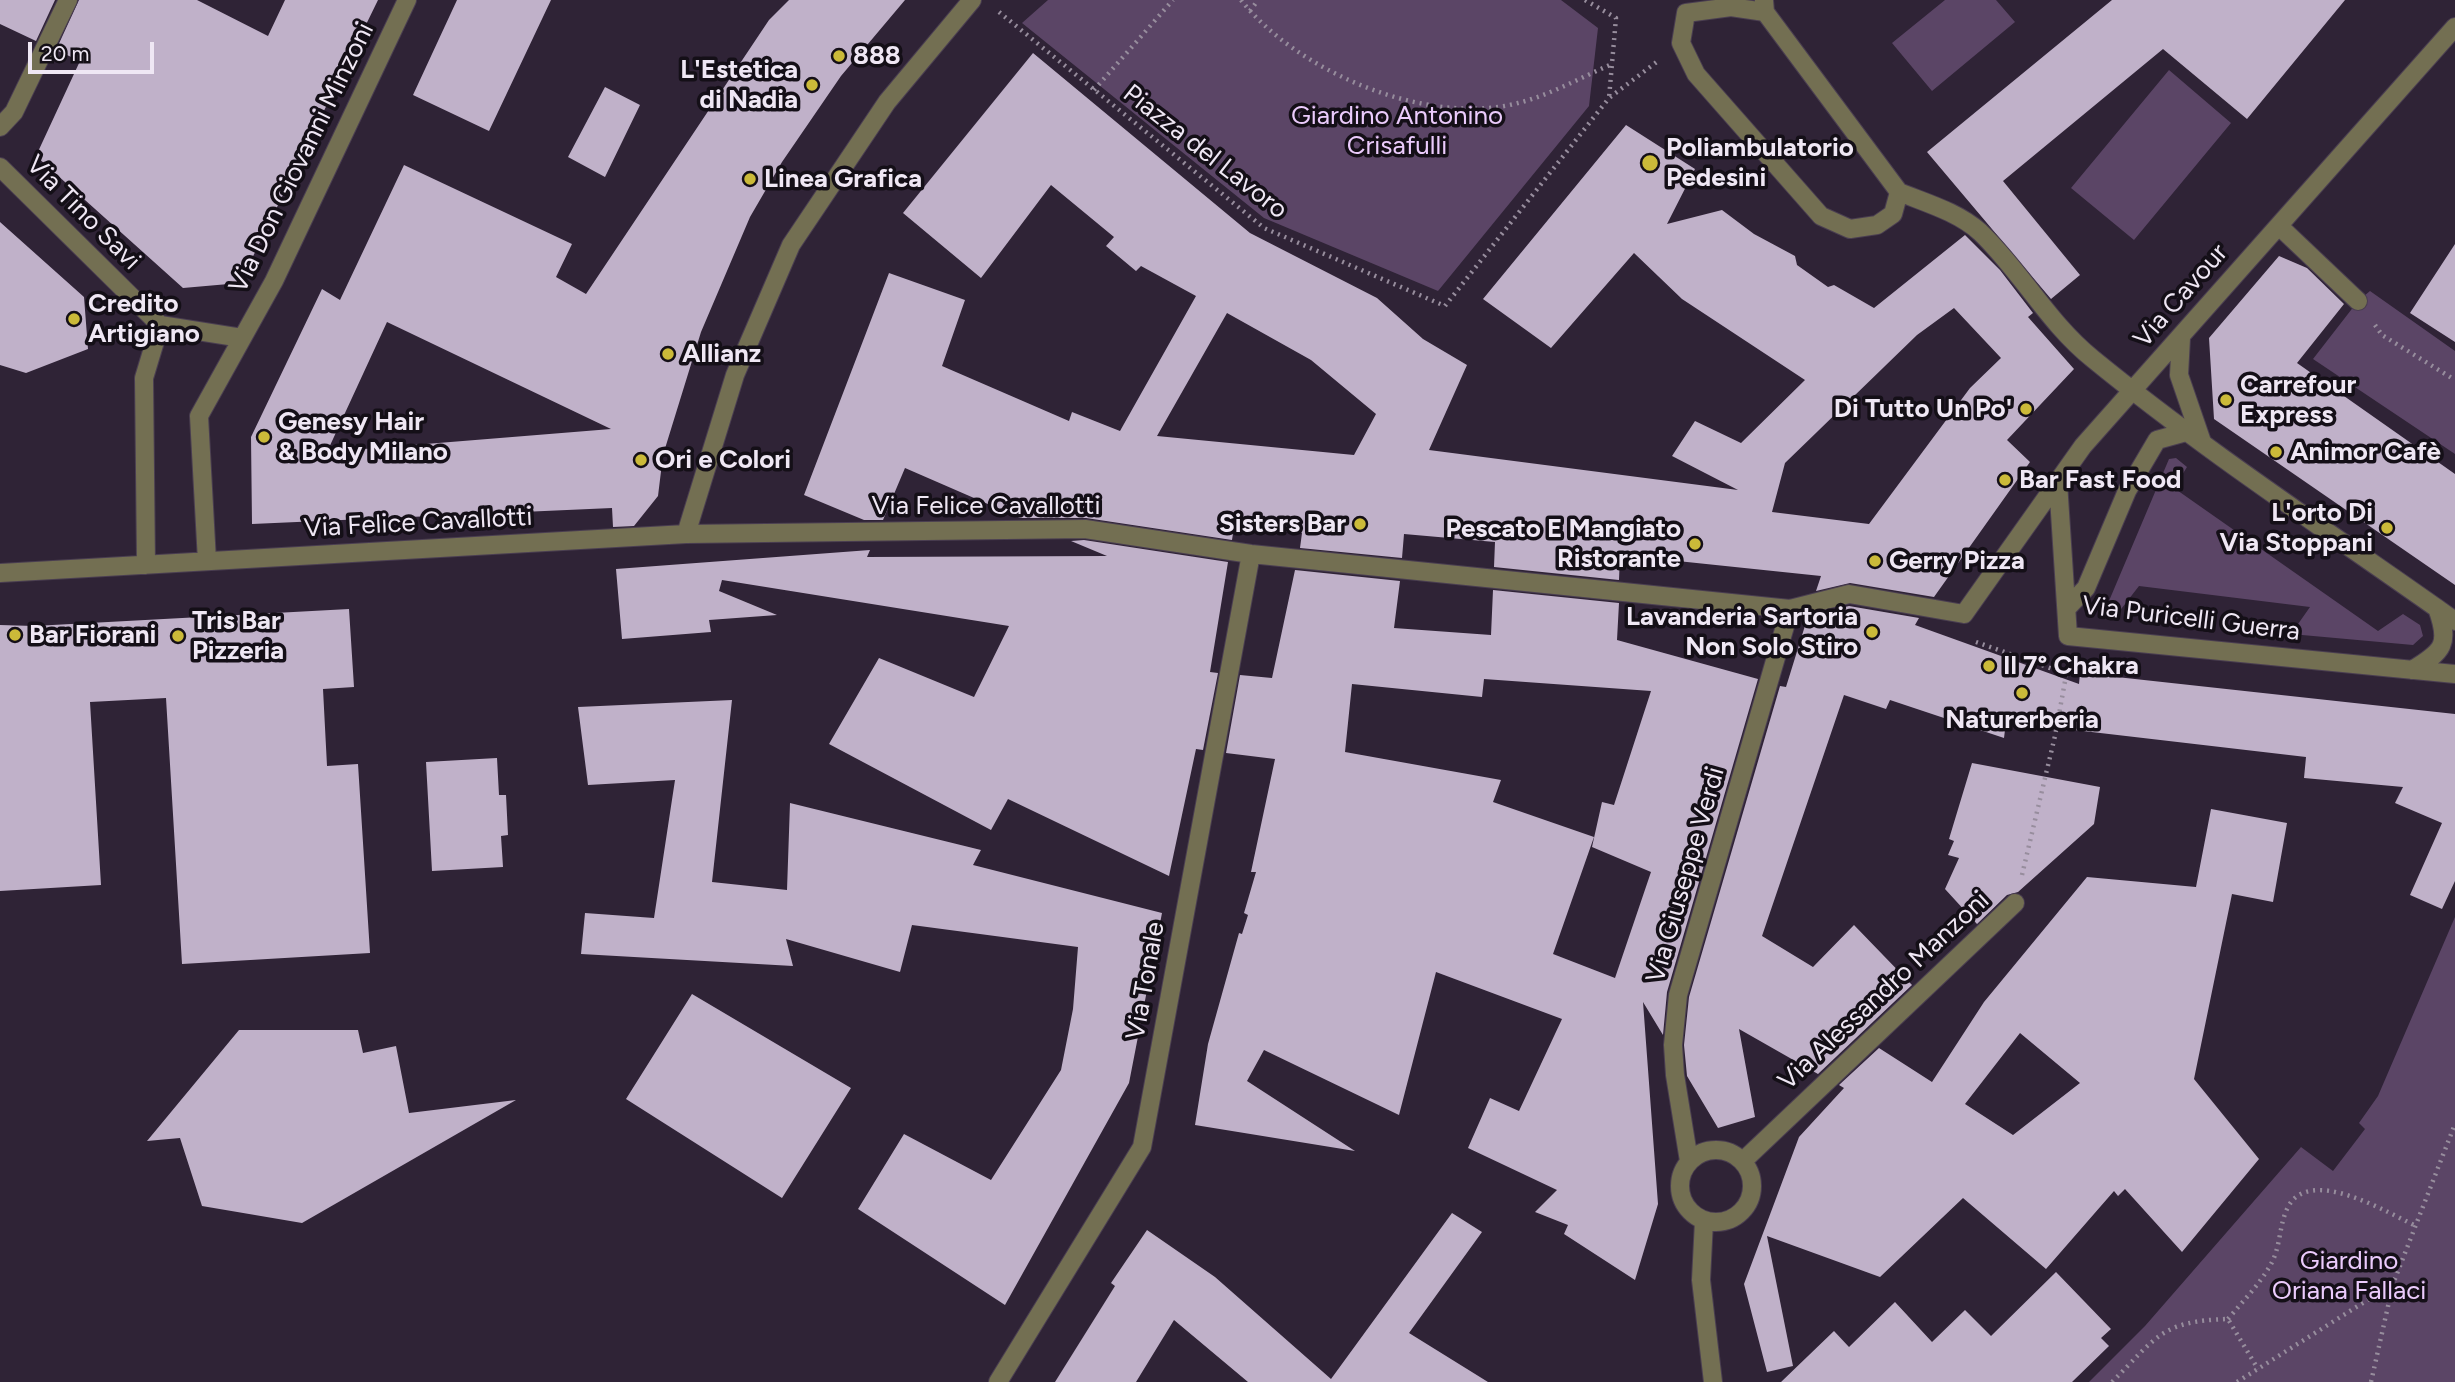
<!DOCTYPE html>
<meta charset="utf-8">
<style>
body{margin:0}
#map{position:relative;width:2455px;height:1382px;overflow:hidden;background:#2f2336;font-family:Figtree,sans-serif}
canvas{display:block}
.scale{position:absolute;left:28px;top:42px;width:126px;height:32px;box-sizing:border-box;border:4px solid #efe7f4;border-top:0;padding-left:9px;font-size:21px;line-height:24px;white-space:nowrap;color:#efe7f4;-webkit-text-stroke:5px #140f17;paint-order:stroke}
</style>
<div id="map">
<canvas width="2455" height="1382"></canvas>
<div class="scale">20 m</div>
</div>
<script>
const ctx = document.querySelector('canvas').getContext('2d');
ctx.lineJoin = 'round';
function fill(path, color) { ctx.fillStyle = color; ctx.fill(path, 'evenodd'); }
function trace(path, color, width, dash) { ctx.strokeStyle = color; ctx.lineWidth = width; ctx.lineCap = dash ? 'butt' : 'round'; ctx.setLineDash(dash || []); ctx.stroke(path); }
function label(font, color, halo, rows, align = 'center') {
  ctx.font = font + ' Figtree,sans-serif'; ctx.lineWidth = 7; ctx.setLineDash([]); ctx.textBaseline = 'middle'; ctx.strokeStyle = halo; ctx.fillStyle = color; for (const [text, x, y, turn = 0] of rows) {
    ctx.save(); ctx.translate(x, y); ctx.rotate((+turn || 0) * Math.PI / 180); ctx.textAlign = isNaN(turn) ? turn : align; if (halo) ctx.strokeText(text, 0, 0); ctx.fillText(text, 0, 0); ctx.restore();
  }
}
fill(new Path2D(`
 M 1048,0 L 1561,0 L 1598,28 L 1589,106 L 1438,291 L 1264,218 L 1022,23 Z
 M 1945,0 L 1996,0 L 2015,22 L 1932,91 L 1892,43 Z
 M 2169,70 L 2231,123 L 2134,240 L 2071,188 Z
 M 2370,291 L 2455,351 L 2455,454 L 2313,359 L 2358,301 Z
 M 2176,458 L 2187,467 L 2174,488 L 2378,631 L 2403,614 L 2420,625 L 2423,636 L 2413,645 L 2291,634 L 2310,607 L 2139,586 L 2118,613 L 2106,608 L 2169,459 Z
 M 2455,917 L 2455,1382 L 2089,1382 L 2145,1326 L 2301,1147 L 2333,1171 L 2365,1129 L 2359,1123 L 2378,1096 Z`), '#5b4566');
fill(new Path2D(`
 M 0,0 L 55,0 L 36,41 L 0,24 Z
 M 79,0 L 197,0 L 268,36 L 285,0 L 378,0 L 240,283 L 183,288 L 36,156 L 80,61 L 56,50 Z
 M 457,0 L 551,0 L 489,131 L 413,95 Z
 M 789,0 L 905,0 L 841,76 L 782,162 L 750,217 L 701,332 L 663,455 L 658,496 L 634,526 L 613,527 L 612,508 L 252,524 L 251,437 L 322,289 L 340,300 L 404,165 L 572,244 L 556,277 L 586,294 L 769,20 ZM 387,322 L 611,429 L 327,452 Z
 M 2112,0 L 2345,0 L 2247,119 L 2163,49 L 2003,181 L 2080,275 L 2051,299 L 1927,152 Z
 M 1033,53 L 1250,233 L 1377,298 L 1423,339 L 1467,365 L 1429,450 L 1738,490 L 1672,456 L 1695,421 L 1741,443 L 1805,380 L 1682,299 L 1634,253 L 1551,348 L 1483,299 L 1626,125 L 1695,169 L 1667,224 L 1722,210 L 1754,234 L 1795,256 L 1797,265 L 1828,287 L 1834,285 L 1874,308 L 1965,235 L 2000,270 L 2033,313 L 2028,317 L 2074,369 L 2007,440 L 2030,462 L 1934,597 L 1850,583 L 1816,591 L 1821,576 L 1620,555 L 1619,580 L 1494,567 L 1495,542 L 1404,534 L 1402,558 L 1300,548 L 1302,533 L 1234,527 L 1232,540 L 1086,518 L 1020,518 L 905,468 L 883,520 L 864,520 L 804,495 L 889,273 L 965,300 L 942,366 L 1069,421 L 1072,412 L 1120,431 L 1196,296 L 1141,266 L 1136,271 L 1106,246 L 1114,237 L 1051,185 L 981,278 L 903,213 ZM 1954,308 L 2001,358 L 1970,388 L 1869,524 L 1772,512 L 1785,463 L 1917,335 ZM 1227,313 L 1311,360 L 1376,414 L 1354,455 L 1157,436 Z
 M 605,87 L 640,105 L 605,177 L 568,157 Z
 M 0,222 L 84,297 L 88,349 L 26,373 L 0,365 Z
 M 2455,244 L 2455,342 L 2410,313 Z
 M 2279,256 L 2307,268 L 2344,304 L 2297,363 L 2455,474 L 2455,585 L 2214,419 L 2209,338 Z
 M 1084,540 L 1228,562 L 1210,672 L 1218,673 L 1203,750 L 1196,749 L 1169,876 L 1008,799 L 991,830 L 829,744 L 879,658 L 974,697 L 1009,626 L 722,580 L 719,591 L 777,615 L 709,620 L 711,632 L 622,639 L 616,569 L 870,550 L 867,557 L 1107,556 L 1071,541 Z
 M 1295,570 L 1400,581 L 1394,628 L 1491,635 L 1493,590 L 1619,603 L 1617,640 L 1758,679 L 1667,992 L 1663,1035 L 1643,1002 L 1658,1204 L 1635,1280 L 1564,1234 L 1568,1225 L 1535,1212 L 1557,1190 L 1468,1148 L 1490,1098 L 1519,1111 L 1562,1019 L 1436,972 L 1399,1115 L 1264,1050 L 1247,1081 L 1355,1151 L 1195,1125 L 1208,1044 L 1239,933 L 1242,934 L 1248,915 L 1244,913 L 1256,872 L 1251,872 L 1275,759 L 1226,753 L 1240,675 L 1272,678 ZM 1484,679 L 1651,691 L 1614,805 L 1602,802 L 1592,847 L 1651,872 L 1615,978 L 1553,954 L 1594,837 L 1493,802 L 1501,780 L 1345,752 L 1352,684 L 1482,697 Z
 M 1849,606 L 1919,618 L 1915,625 L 2079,684 L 2080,673 L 2455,714 L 2455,881 L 2442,909 L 2410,895 L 2442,823 L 2395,803 L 2403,787 L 2304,778 L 2306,757 L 2006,722 L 2004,738 L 1890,700 L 1886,709 L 1844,695 L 1762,936 L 1813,967 L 1854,925 L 1912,985 L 1818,1074 L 1739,1029 L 1755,1117 L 1718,1128 L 1687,1076 L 1684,1045 L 1689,997 L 1780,686 L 1786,687 L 1808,616 Z
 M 349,609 L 354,687 L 323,689 L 327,766 L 358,764 L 370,953 L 182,964 L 166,698 L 90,702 L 101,885 L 0,891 L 0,625 L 34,626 Z
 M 732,700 L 712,882 L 787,890 L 790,803 L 981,850 L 973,865 L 1162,913 L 1129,1083 L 1005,1305 L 858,1209 L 904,1134 L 991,1180 L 1061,1070 L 1073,1009 L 1078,947 L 912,925 L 900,972 L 786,939 L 793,966 L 581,954 L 585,913 L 654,918 L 675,780 L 588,785 L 578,707 Z
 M 497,758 L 499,795 L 506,795 L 508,835 L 501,836 L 503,867 L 432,871 L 426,762 Z
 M 1972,763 L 2100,787 L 2094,824 L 2018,892 L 2007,895 L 1977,924 L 1945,889 L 1959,858 L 1948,855 L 1954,841 L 1949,839 Z
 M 2211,809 L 2287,823 L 2273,902 L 2232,894 L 2194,1079 L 2259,1159 L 2182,1252 L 2125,1189 L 2118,1196 L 2114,1191 L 2046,1269 L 1963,1198 L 1880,1277 L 1767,1236 L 1793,1366 L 1767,1372 L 1744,1284 L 1799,1137 L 1844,1088 L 1839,1085 L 1879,1048 L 1932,1082 L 1984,1002 L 2087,877 L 2196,887 ZM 2020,1033 L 2080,1083 L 2013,1135 L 1965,1104 Z
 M 692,994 L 851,1088 L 782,1198 L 626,1099 Z
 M 239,1030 L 358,1030 L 363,1053 L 396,1046 L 409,1113 L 516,1100 L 302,1223 L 202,1206 L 180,1138 L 147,1141 Z
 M 1452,1213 L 1482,1232 L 1409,1333 L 1488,1382 L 1248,1382 L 1174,1320 L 1136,1382 L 1055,1382 L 1115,1286 L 1111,1283 L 1147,1230 L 1215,1277 L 1331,1379 Z
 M 2056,1272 L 2111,1329 L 2101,1338 L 2109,1346 L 2072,1382 L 1781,1382 L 1834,1331 L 1849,1347 L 1895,1302 L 1932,1342 L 1965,1310 L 1991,1336 Z`), '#c0b1c9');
const minor = new Path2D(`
 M 1764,0 L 1765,12 L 1899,192 L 1893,214 L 1877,225 L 1850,229 L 1821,216 L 1696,74 L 1681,43 L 1686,13 L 1731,7 L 1765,12
 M 0,127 L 14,112 L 68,0
 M 0,167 L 160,325
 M 1899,192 C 1926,203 1958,212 1980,232 C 2021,271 2048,323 2093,359 C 2208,453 2334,535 2455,621
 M 2279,226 L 2358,301
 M 2181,338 L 2179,375 L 2202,442
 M 2058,482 L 2068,636 L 2455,674
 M 686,534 L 735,375 L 791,245 L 887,102 L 972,0
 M 207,561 L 199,416 L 274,281 L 407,0
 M 146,565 L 144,378 L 160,325 L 242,338
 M 0,573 L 686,534 L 1085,529 L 1251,554 L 1790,609 L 1849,594 L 1964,614 L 2083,446 L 2455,27
 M 2067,608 L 2086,588 L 2127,491 L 2157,440 L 2186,432
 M 2412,670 C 2444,651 2450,644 2437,608
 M1680 1186a36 36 0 1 1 72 0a36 36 0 1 1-72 0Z
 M 1689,1161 L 1675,1075 L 1673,1045 L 1678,995 L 1790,609
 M 1743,1161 L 2015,903
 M 1704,1221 L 1701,1280 L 1713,1382
 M 998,1382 L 1142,1147 L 1251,554`);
trace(minor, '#4a3e51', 20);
trace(new Path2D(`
 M 1241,0 C 1297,72 1428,127 1518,103 C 1550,95 1582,77 1612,64
 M 1585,0 L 1616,18 L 1609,98
 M 1250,11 L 1258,0
 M 999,12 L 1264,228 L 1445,306 L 1609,98 L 1658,61
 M 1094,90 L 1173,0
 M 2375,325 L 2382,335 L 2455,380
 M 1976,642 L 2067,674
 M 2022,875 L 2055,736 L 2068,665
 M 2228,1319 C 2243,1301 2260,1284 2271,1264 C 2281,1246 2279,1224 2288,1207 C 2310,1165 2388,1213 2416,1226
 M 2112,1382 C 2157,1337 2161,1321 2228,1319 L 2258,1369
 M 2237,1382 L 2393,1284
 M 2371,1382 L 2393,1284 L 2455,1124`), '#978d9d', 4.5, [2, 5]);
trace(minor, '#736f52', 18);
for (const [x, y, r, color] of [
 [839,56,7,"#cbba39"],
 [812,85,7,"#cbba39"],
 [1650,163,9,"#cbba39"],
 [750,179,7,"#cbba39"],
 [74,319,7,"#cbba39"],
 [668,354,7,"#cbba39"],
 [2226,400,7,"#cbba39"],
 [2026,409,7,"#cbba39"],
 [264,437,7,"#cbba39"],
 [2276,452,7,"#cbba39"],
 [641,460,7,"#cbba39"],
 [2005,480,7,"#cbba39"],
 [1360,524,7,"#cbba39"],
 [2387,528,7,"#cbba39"],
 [1695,544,7,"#cbba39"],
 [1875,561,7,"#cbba39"],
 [1872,632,7,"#cbba39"],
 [15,635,7,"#cbba39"],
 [178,636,7,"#cbba39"],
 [1989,666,7,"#cbba39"],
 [2022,693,7,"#cbba39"]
]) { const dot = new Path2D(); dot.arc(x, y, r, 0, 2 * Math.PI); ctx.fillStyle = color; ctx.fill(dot); trace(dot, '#140f17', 2.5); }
label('bold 26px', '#efe7f4', '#140f17', [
 ["888",853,56],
 ["L'Estetica",798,70,"right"],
 ["di Nadia",798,100,"right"],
 ["Poliambulatorio",1666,148],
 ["Pedesini",1666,178],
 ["Linea Grafica",764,179],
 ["Credito",88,304],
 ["Artigiano",88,334],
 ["Allianz",682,354],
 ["Carrefour",2240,385],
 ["Express",2240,415],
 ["Di Tutto Un Po'",2012,409,"right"],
 ["Genesy Hair",278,422],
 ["& Body Milano",278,452],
 ["Animor Cafè",2290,452],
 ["Ori e Colori",655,460],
 ["Bar Fast Food",2019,480],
 ["L'orto Di",2373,513,"right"],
 ["Via Stoppani",2373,543,"right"],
 ["Sisters Bar",1346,524,"right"],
 ["Pescato E Mangiato",1681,529,"right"],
 ["Ristorante",1681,559,"right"],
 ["Gerry Pizza",1889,561],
 ["Lavanderia Sartoria",1858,617,"right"],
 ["Non Solo Stiro",1858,647,"right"],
 ["Tris Bar",192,621],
 ["Pizzeria",192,651],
 ["Bar Fiorani",29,635],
 ["Il 7° Chakra",2003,666],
 ["Naturerberia",2022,720,"center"]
], 'left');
label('26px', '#ebcbfc', '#140f17', [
 ["Giardino Antonino",1397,116],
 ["Crisafulli",1397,146],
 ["Giardino",2349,1261],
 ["Oriana Fallaci",2349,1291]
]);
label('26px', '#efe7f4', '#140f17', [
 ["Piazza del Lavoro",1205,152,38],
 ["Via Don Giovanni Minzoni",302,158,-64],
 ["Via Tino Savi",83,213,45],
 ["Via Cavour",2181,296,-49],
 ["Via Felice Cavallotti",986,506],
 ["Via Felice Cavallotti",418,523,-3],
 ["Via Puricelli Guerra",2191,619,7],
 ["Via Giuseppe Verdi",1686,875,-74],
 ["Via Tonale",1146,981,-80],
 ["Via Alessandro Manzoni",1884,991,-43]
]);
</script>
